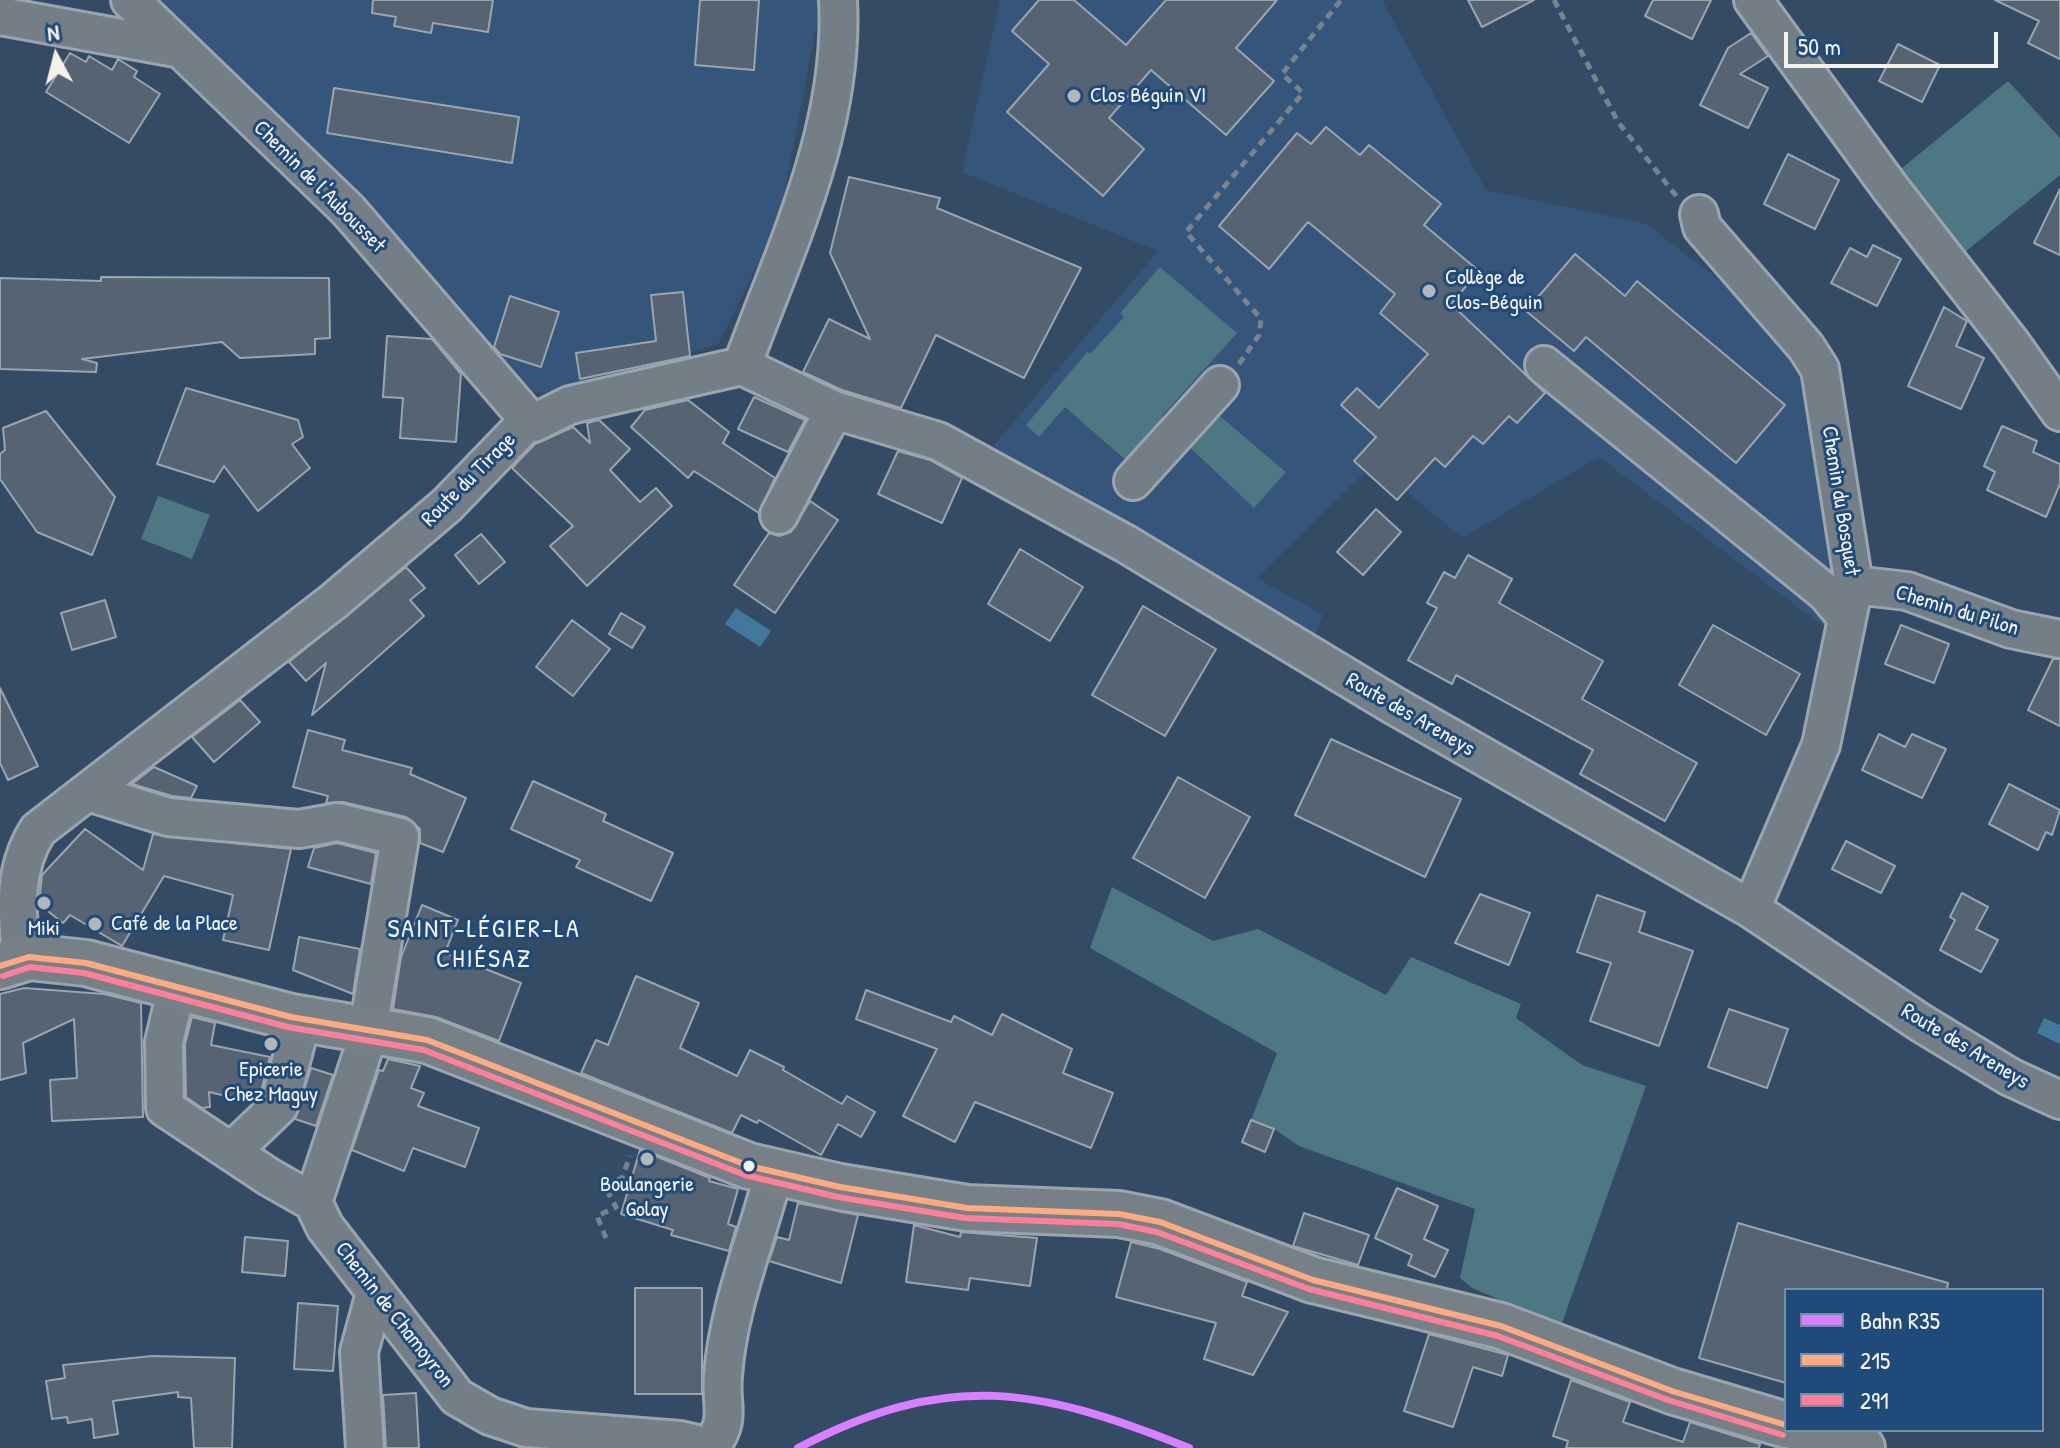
<!DOCTYPE html>
<meta charset="utf-8">
<style>
body{margin:0}
#map{position:relative;width:2060px;height:1448px;overflow:hidden;background:#344b65;font-family:"Patrick Hand",sans-serif}
canvas{display:block}
.legend{position:absolute;left:1784px;top:1288px;width:260px;height:144px;box-sizing:border-box;background:#1f4a7a;border:2px solid #748da6;margin:0;padding:10px 14px;list-style:none;font-size:24px;color:#f4f1e8}
.legend li{display:flex;align-items:center;gap:16px;height:40px}
.legend b{width:40px;border:2px solid #748da6}
.north{position:absolute;left:16px;top:16px;width:80px;height:80px;-webkit-text-stroke:6px #1f4a7a;paint-order:stroke;rotate:353deg;font-size:22px;font-weight:700;line-height:32px;text-align:center;color:#f4f1e8}
.north::after{content:'';display:block;margin:auto;width:28px;height:36px;background:#f4f1e8;clip-path:polygon(50% 0,100% 100%,50% 72%,0 100%)}
.scale{position:absolute;left:1784px;top:32px;width:214px;height:36px;box-sizing:border-box;border:4px solid #f4f1e8;border-top:0;padding-left:10px;font-size:24px;line-height:28px;white-space:nowrap;color:#f4f1e8;-webkit-text-stroke:6px #1f4a7a;paint-order:stroke}
</style>
<div id="map">
<canvas width="2060" height="1448"></canvas>
<ul class="legend">
<li><b style="height:10px;background:#d880ff"></b>Bahn R35</li>
<li><b style="height:10px;background:#ffaa80"></b>215</li>
<li><b style="height:10px;background:#ff8098"></b>291</li>
</ul>
<div class="north">N</div>
<div class="scale">50 m</div>
</div>
<script>
const ctx = document.querySelector('canvas').getContext('2d');
ctx.lineJoin = 'round';
function fill(path, color) { ctx.fillStyle = color; ctx.fill(path, 'evenodd'); }
function trace(path, color, width, dash) { ctx.strokeStyle = color; ctx.lineWidth = width; ctx.lineCap = dash ? 'butt' : 'round'; ctx.setLineDash(dash || []); ctx.stroke(path); }
function label(font, color, halo, rows, align = 'center') {
  ctx.font = font + ' "Patrick Hand",sans-serif'; ctx.lineWidth = 6; ctx.setLineDash([]); ctx.textBaseline = 'middle'; ctx.strokeStyle = halo; ctx.fillStyle = color; for (const [text, x, y, turn = 0] of rows) {
    ctx.save(); ctx.translate(x, y); ctx.rotate((+turn || 0) * Math.PI / 180); ctx.textAlign = isNaN(turn) ? turn : align; if (halo) ctx.strokeText(text, 0, 0); ctx.fillText(text, 0, 0); ctx.restore();
  }
}
fill(new Path2D(`
 M 157,0 L 821,0 L 779,222 L 718,344 L 561,392 L 536,393 L 504,372 L 341,182 Z
 M 1000,0 L 1382,0 L 1486,190 L 1646,224 L 1785,330 L 1809,370 L 1843,641 L 1599,457 L 1462,538 L 1406,491 L 1397,500 L 1365,472 L 1257,578 L 1323,615 L 1313,639 L 979,463 L 1158,251 L 962,172 Z`), '#35557b');
fill(new Path2D(`
 M 2008,81 L 2060,138 L 2060,175 L 1954,261 L 1890,178 Z
 M 1160,267 L 1237,333 L 1162,416 L 1165,420 L 1128,462 L 1065,407 L 1039,437 L 1026,425 L 1087,352 L 1090,354 L 1124,317 L 1120,313 Z
 M 1209,407 L 1286,472 L 1254,508 L 1180,438 Z
 M 158,496 L 210,515 L 192,559 L 141,539 Z
 M 1112,887 L 1213,941 L 1258,929 L 1386,995 L 1411,957 L 1521,1004 L 1516,1018 L 1582,1065 L 1646,1086 L 1561,1326 L 1472,1288 L 1460,1278 L 1475,1209 L 1299,1146 L 1274,1129 L 1251,1120 L 1277,1053 L 1090,948 Z`), '#4d7782');
fill(new Path2D(`
 M 736,608 L 771,631 L 760,647 L 725,624 Z
 M 2044,1018 L 2060,1025 L 2060,1044 L 2037,1033 Z`), '#44779d');
const building = new Path2D(`
 M 373,0 L 493,0 L 488,32 L 433,23 L 431,33 L 394,26 L 396,17 L 372,13 Z
 M 700,0 L 759,0 L 754,70 L 695,65 Z
 M 1039,0 L 1074,0 L 1126,45 L 1166,0 L 1277,0 L 1236,48 L 1274,81 L 1226,135 L 1151,70 L 1109,118 L 1144,149 L 1103,196 L 1007,112 L 1049,64 L 1012,31 Z
 M 1468,0 L 1534,0 L 1482,27 Z
 M 1653,0 L 1711,0 L 1692,39 L 1645,16 Z
 M 1995,0 L 2060,0 L 2060,59 L 2028,43 L 2039,21 Z
 M 1751,33 L 1768,56 L 1740,74 L 1768,88 L 1748,128 L 1700,105 L 1728,48 Z
 M 1898,44 L 1940,65 L 1922,102 L 1879,81 Z
 M 70,53 L 86,62 L 89,56 L 112,70 L 118,59 L 137,71 L 134,77 L 160,94 L 129,143 L 46,92 Z
 M 334,88 L 519,117 L 512,163 L 327,133 Z
 M 1326,127 L 1360,155 L 1369,145 L 1441,204 L 1424,225 L 1479,271 L 1451,304 L 1545,393 L 1517,423 L 1509,416 L 1483,444 L 1473,436 L 1445,467 L 1435,458 L 1397,500 L 1354,461 L 1376,437 L 1341,405 L 1357,388 L 1379,408 L 1428,354 L 1380,313 L 1395,294 L 1308,222 L 1269,269 L 1219,226 L 1297,133 L 1311,144 Z
 M 1788,154 L 1839,180 L 1815,229 L 1764,204 Z
 M 849,177 L 940,198 L 937,208 L 1081,268 L 1024,378 L 936,335 L 901,408 L 842,390 L 803,372 L 829,319 L 870,339 L 830,253 Z
 M 2060,189 L 2060,255 L 2034,243 Z
 M 1873,245 L 1901,259 L 1877,306 L 1831,283 L 1850,248 L 1867,257 Z
 M 1575,254 L 1625,296 L 1637,281 L 1785,405 L 1736,463 L 1586,337 L 1574,351 L 1526,311 Z
 M 101,277 L 329,278 L 330,338 L 315,339 L 315,354 L 240,358 L 222,342 L 82,359 L 97,363 L 96,372 L 0,369 L 0,278 L 101,281 Z
 M 683,292 L 690,356 L 580,379 L 576,353 L 656,341 L 651,295 Z
 M 510,296 L 559,312 L 541,367 L 500,354 L 494,347 Z
 M 1944,307 L 1967,321 L 1956,346 L 1984,358 L 1961,409 L 1908,386 Z
 M 387,336 L 432,339 L 461,374 L 456,442 L 400,438 L 403,398 L 383,397 Z
 M 186,388 L 298,420 L 303,437 L 292,444 L 310,468 L 258,511 L 224,466 L 214,482 L 157,464 Z
 M 754,397 L 805,420 L 788,452 L 738,429 Z
 M 688,400 L 729,432 L 723,443 L 775,478 L 759,513 L 694,471 L 688,478 L 631,427 L 645,410 Z
 M 46,411 L 115,497 L 92,555 L 37,532 L 0,479 L 0,454 L 5,450 L 3,428 Z
 M 599,420 L 630,449 L 610,470 L 640,502 L 656,488 L 672,506 L 587,586 L 550,546 L 573,526 L 512,468 L 535,444 L 573,427 L 590,443 L 587,423 Z
 M 2002,426 L 2037,441 L 2033,452 L 2060,464 L 2060,484 L 2046,517 L 1987,490 L 1995,472 L 1984,466 Z
 M 898,451 L 930,460 L 962,478 L 942,523 L 878,494 Z
 M 810,501 L 838,520 L 775,613 L 734,585 L 769,533 L 779,536 L 791,532 Z
 M 1376,509 L 1401,532 L 1363,575 L 1337,552 Z
 M 481,534 L 505,562 L 479,584 L 455,555 Z
 M 1020,549 L 1083,587 L 1050,641 L 988,604 Z
 M 1468,555 L 1512,579 L 1499,603 L 1603,661 L 1582,699 L 1697,763 L 1665,821 L 1580,774 L 1593,750 L 1456,675 L 1452,684 L 1408,660 L 1437,608 L 1427,603 L 1444,572 L 1455,578 Z
 M 406,567 L 425,588 L 410,600 L 424,616 L 312,715 L 326,663 L 306,681 L 289,662 Z
 M 105,600 L 116,637 L 72,650 L 61,613 Z
 M 1143,606 L 1216,649 L 1165,736 L 1092,695 Z
 M 621,613 L 645,627 L 632,648 L 609,634 Z
 M 572,620 L 610,649 L 573,696 L 536,667 Z
 M 1713,625 L 1800,674 L 1766,735 L 1679,685 Z
 M 1901,625 L 1949,644 L 1934,683 L 1885,664 Z
 M 2053,659 L 2060,659 L 2060,726 L 2028,710 Z
 M 0,688 L 38,766 L 8,780 L 0,763 Z
 M 240,700 L 260,722 L 214,762 L 192,737 Z
 M 308,730 L 345,740 L 342,750 L 412,768 L 410,774 L 466,798 L 443,852 L 420,843 L 420,829 L 406,817 L 343,802 L 326,803 L 328,796 L 293,787 Z
 M 1879,734 L 1905,747 L 1912,734 L 1946,749 L 1922,798 L 1862,770 Z
 M 1331,739 L 1461,799 L 1425,877 L 1295,815 Z
 M 154,767 L 197,786 L 191,798 L 172,796 L 132,784 Z
 M 1178,777 L 1250,817 L 1205,898 L 1133,858 Z
 M 533,781 L 606,814 L 603,821 L 673,853 L 651,901 L 576,867 L 580,860 L 511,829 Z
 M 2009,784 L 2060,810 L 2052,835 L 2046,832 L 2038,850 L 1989,824 Z
 M 85,829 L 143,870 L 153,834 L 291,849 L 269,950 L 223,940 L 233,895 L 164,876 L 122,946 L 70,915 L 63,923 L 39,904 L 42,875 Z
 M 1846,841 L 1895,866 L 1881,893 L 1832,869 Z
 M 337,843 L 376,853 L 371,884 L 308,867 L 314,848 Z
 M 1962,893 L 1988,907 L 1976,929 L 1998,940 L 1981,972 L 1940,950 L 1955,920 L 1950,917 Z
 M 1480,894 L 1530,913 L 1509,965 L 1455,943 Z
 M 1597,895 L 1645,912 L 1639,932 L 1693,951 L 1659,1046 L 1590,1021 L 1611,963 L 1577,952 Z
 M 422,905 L 458,920 L 445,953 L 521,983 L 499,1041 L 436,1017 L 393,1009 L 401,957 Z
 M 299,937 L 360,949 L 353,994 L 293,970 Z
 M 636,976 L 699,1003 L 680,1048 L 737,1076 L 750,1050 L 784,1067 L 783,1070 L 842,1104 L 847,1096 L 875,1112 L 861,1137 L 838,1124 L 821,1155 L 759,1120 L 757,1123 L 741,1115 L 732,1133 L 581,1073 L 596,1040 L 608,1045 Z
 M 24,988 L 104,994 L 141,1003 L 143,1117 L 52,1121 L 50,1080 L 77,1078 L 74,1019 L 23,1043 L 26,1073 L 0,1080 L 0,994 Z
 M 866,990 L 951,1022 L 954,1016 L 992,1035 L 1002,1014 L 1072,1049 L 1063,1073 L 1113,1093 L 1091,1148 L 975,1102 L 955,1142 L 903,1116 L 937,1049 L 856,1019 Z
 M 1729,1009 L 1788,1029 L 1767,1088 L 1708,1067 Z
 M 192,1017 L 215,1023 L 211,1045 L 270,1057 L 260,1095 L 253,1102 L 209,1092 L 210,1107 L 202,1108 L 186,1097 L 185,1044 Z
 M 388,1059 L 420,1066 L 411,1088 L 424,1093 L 418,1106 L 479,1128 L 465,1167 L 413,1148 L 404,1171 L 352,1150 L 379,1070 L 383,1071 Z
 M 311,1068 L 333,1075 L 316,1126 L 295,1119 Z
 M 1251,1120 L 1274,1129 L 1265,1152 L 1242,1142 Z
 M 640,1150 L 710,1178 L 709,1181 L 738,1189 L 728,1224 L 736,1227 L 729,1251 L 671,1235 L 673,1230 L 621,1214 Z
 M 1397,1188 L 1438,1206 L 1424,1239 L 1448,1250 L 1435,1277 L 1408,1265 L 1412,1255 L 1375,1238 Z
 M 798,1203 L 858,1215 L 841,1283 L 769,1261 L 777,1237 L 789,1240 Z
 M 1304,1213 L 1369,1235 L 1358,1265 L 1293,1246 Z
 M 1738,1223 L 1948,1283 L 1947,1290 L 1786,1290 L 1786,1383 L 1699,1358 Z
 M 914,1225 L 960,1237 L 961,1232 L 1037,1238 L 1030,1286 L 970,1278 L 968,1290 L 906,1282 Z
 M 245,1237 L 288,1241 L 285,1276 L 242,1272 Z
 M 1131,1242 L 1160,1249 L 1247,1282 L 1242,1296 L 1288,1312 L 1253,1375 L 1204,1359 L 1216,1323 L 1116,1297 Z
 M 635,1288 L 702,1288 L 702,1394 L 635,1394 Z
 M 298,1303 L 338,1306 L 333,1371 L 294,1369 Z
 M 1429,1334 L 1508,1355 L 1502,1376 L 1473,1367 L 1453,1427 L 1404,1411 Z
 M 152,1356 L 235,1358 L 232,1448 L 194,1448 L 191,1398 L 178,1397 L 178,1392 L 113,1401 L 118,1434 L 94,1438 L 92,1419 L 68,1423 L 67,1417 L 52,1419 L 46,1381 L 65,1378 L 63,1365 Z
 M 1571,1380 L 1630,1402 L 1623,1422 L 1683,1442 L 1690,1422 L 1760,1444 L 1759,1448 L 1566,1448 L 1568,1441 L 1553,1436 Z
 M 416,1393 L 419,1448 L 386,1448 L 383,1395 Z`);
fill(building, '#566372');
trace(building, '#9ba5af', 2);
const minor = new Path2D(`
 M 130,0 L 348,210 L 529,420
 M 1753,0 L 1891,189 L 2011,343 L 2060,412
 M 0,16 L 176,48
 M 1699,214 L 1702,227 L 1806,347 L 1820,369 L 1854,585 L 1821,745 L 1751,909
 M 1544,365 L 1826,593 L 1847,618
 M 742,366 L 834,410 L 938,441 L 1126,544 L 1393,705 L 1751,909 L 1921,1023 L 2010,1077 L 2060,1100
 M 1133,481 L 1220,385
 M 779,515 L 834,410
 M 1854,585 L 1907,591 L 2011,629 L 2060,639
 M 88,792 L 168,817 L 299,829 L 338,822 L 400,837 L 366,1042 L 313,1202 L 325,1227 L 457,1397 L 490,1416 L 526,1428 L 680,1440 L 714,1448
 M 21,958 C 17,913 12,870 38,830 L 334,601 L 447,505 L 529,420 L 534,423 L 570,405 L 742,366 C 785,249 845,128 838,0
 M 177,987 L 164,1042 L 165,1108 L 269,1177 L 313,1202
 M 231,1152 L 279,1106 L 302,1020
 M 711,1446 C 732,1418 720,1407 723,1376 C 728,1306 757,1239 774,1172
 M 365,1448 L 359,1352 L 375,1293`);
const major = new Path2D(`
 M 0,966 L 29,957 L 86,963 L 291,1017 L 427,1040 L 749,1166 L 840,1187 L 967,1208 L 1119,1214 L 1160,1222 L 1313,1280 L 1501,1326 L 1672,1391 L 1786,1425
 M 1801,1430 L 1862,1448`);
trace(minor, '#9ba5af', 42);
trace(major, '#9ba5af', 50);
trace(new Path2D(`
 M 1554,0 L 1618,122 L 1677,197
 M 1239,364 L 1259,335 L 1261,319 L 1186,232 L 1303,93 L 1282,74 L 1341,0
 M 606,1238 L 597,1216 L 616,1207 L 604,1185 L 622,1178 L 630,1156`), '#78838f', 5, [8, 6]);
trace(minor, '#737e87', 36);
trace(major, '#788087', 44);
trace(new Path2D(`
 M 0,966 L 29,957 L 86,963 L 291,1017 L 427,1040 L 749,1166 L 840,1187 L 967,1208 L 1119,1214 L 1160,1222 L 1313,1280 L 1501,1326 L 1672,1391 L 1786,1425`), '#ffaa80', 6);
trace(new Path2D(`
 M 3,976 L 30,967 L 84,973 L 288,1027 L 424,1050 L 745,1175 L 838,1197 L 965,1218 L 1118,1224 L 1157,1232 L 1309,1289 L 1498,1336 L 1668,1400 L 1783,1435`), '#ff8098', 6);
trace(new Path2D(`
 M 798,1448 C 947,1370 1038,1387 1189,1448`), '#d880ff', 8);
for (const [x, y, r, color] of [
 [1074,96,8,"#b1b7ba"],
 [1429,291,8,"#b1b7ba"],
 [44,903,8,"#b1b7ba"],
 [95,924,8,"#b1b7ba"],
 [271,1044,8,"#b1b7ba"],
 [647,1159,8,"#b1b7ba"],
 [749,1166,7,"#f4f1e8"]
]) { const dot = new Path2D(); dot.arc(x, y, r, 0, 2 * Math.PI); ctx.fillStyle = color; ctx.fill(dot); trace(dot, '#1f4a7a', 3); }
label('22px', '#f4f1e8', '#1f4a7a', [
 ["Clos Béguin VI",1090,96],
 ["Collège de",1445,278],
 ["Clos-Béguin",1445,303],
 ["Café de la Place",111,924],
 ["Miki",44,929,"center"],
 ["Epicerie",271,1070,"center"],
 ["Chez Maguy",271,1095,"center"],
 ["Boulangerie",647,1185,"center"],
 ["Golay",647,1210,"center"]
], 'left');
label('22px', '#f4f1e8', '#1f4a7a', [
 ["Chemin de l'Aubousset",319,187,45],
 ["Route du Tirage",469,480,-45],
 ["Chemin du Bosquet",1840,501,81],
 ["Chemin du Pilon",1957,611,17],
 ["Route des Areneys",1410,715,30],
 ["Route des Areneys",1965,1047,31],
 ["Chemin de Chamoyron",394,1315,52]
]);
ctx.letterSpacing = '2px';
label('26px', '#f4f1e8', '#1f4a7a', [
 ["SAINT-LÉGIER-LA",484,930],
 ["CHIÉSAZ",484,960]
]);
ctx.letterSpacing = '0px';
</script>
